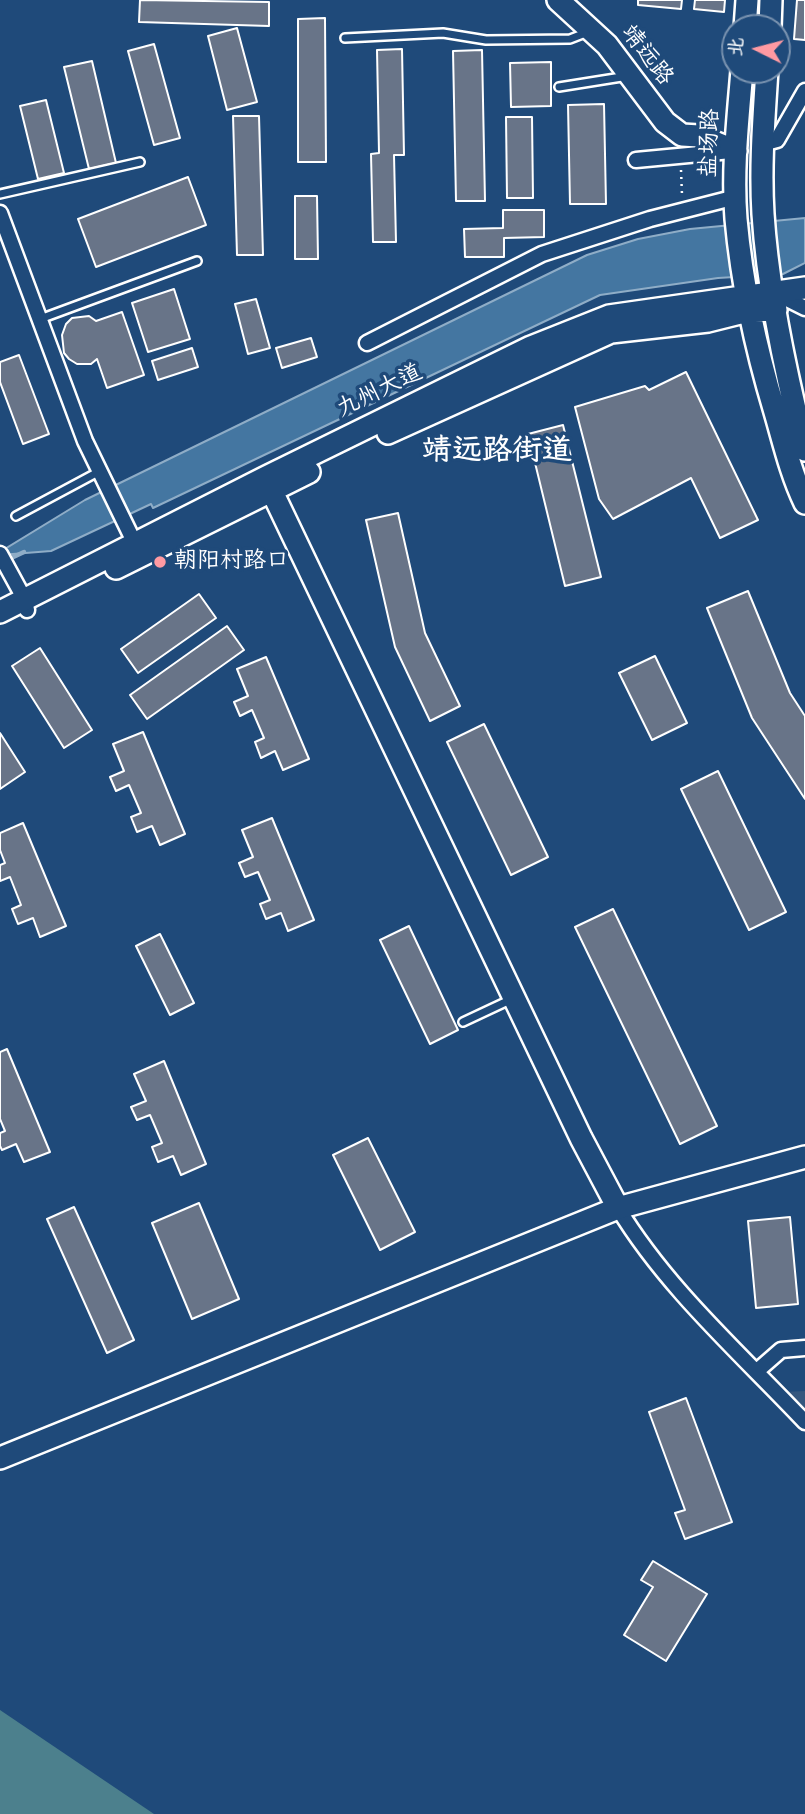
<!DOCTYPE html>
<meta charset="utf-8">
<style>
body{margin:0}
#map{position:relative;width:805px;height:1814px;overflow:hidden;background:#1f4a7a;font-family:Mynerve,"LXGW WenKai TC",sans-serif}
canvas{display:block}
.north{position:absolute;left:721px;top:14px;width:70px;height:70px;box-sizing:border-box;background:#1f4a7a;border:2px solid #7992af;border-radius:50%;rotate:276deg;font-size:19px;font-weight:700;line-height:28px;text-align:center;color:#fff}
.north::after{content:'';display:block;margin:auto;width:24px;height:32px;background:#ff9aa2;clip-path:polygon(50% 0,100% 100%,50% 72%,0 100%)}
</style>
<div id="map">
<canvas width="805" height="1814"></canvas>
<div class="north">北</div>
</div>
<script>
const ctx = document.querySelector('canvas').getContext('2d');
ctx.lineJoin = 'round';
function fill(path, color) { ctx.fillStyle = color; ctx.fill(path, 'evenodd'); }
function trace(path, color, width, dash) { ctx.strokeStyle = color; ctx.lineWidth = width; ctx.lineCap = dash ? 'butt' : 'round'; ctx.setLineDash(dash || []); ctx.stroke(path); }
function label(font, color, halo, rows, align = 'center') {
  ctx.font = font + ' Mynerve,"LXGW WenKai TC",sans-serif'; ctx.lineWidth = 7; ctx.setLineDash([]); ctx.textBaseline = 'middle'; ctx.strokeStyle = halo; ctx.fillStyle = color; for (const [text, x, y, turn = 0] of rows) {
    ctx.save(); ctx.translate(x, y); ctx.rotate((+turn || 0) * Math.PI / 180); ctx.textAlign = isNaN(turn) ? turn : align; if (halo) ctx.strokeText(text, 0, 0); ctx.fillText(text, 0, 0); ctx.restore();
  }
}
fill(new Path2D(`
 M 805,1391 L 805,1415 L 783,1392 Z`), '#35577e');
fill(new Path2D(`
 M 0,1710 L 154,1814 L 0,1814 Z`), '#4c808d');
const water = new Path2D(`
 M 805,218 L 805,263 L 783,274 L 718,278 L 600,295 L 153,508 L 151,504 L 51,551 L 0,555 L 0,552 L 85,500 L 587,255 L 638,239 L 690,229 Z`);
fill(water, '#4476a1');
trace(water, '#8fadc7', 2);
trace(new Path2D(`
 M 7,560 L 24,552`), '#8fadc7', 4.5);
const building = new Path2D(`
 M 140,0 L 269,2 L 269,26 L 139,22 Z
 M 638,0 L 682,0 L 681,9 L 638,5 Z
 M 695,0 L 725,0 L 724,12 L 694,9 Z
 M 797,0 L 805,0 L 805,40 L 794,39 Z
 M 325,18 L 326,162 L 298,162 L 298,19 Z
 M 237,28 L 257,102 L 227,110 L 208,36 Z
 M 154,44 L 180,138 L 154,145 L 128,51 Z
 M 402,49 L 404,155 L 394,155 L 396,242 L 373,242 L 371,154 L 379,153 L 377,50 Z
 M 482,50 L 485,201 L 456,201 L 453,51 Z
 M 92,61 L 116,163 L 89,169 L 64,67 Z
 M 551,62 L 551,106 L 511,107 L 510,63 Z
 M 46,100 L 64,173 L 38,179 L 20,106 Z
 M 604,104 L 606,204 L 570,204 L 568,105 Z
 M 233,116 L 259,116 L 263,255 L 237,255 Z
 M 506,117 L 532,117 L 533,198 L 507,198 Z
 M 188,177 L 206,225 L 96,267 L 78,219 Z
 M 295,196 L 317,196 L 318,259 L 295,259 Z
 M 503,210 L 544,210 L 544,237 L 504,238 L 504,257 L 465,257 L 464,229 L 503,228 Z
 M 174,289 L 190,339 L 148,352 L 132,303 Z
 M 256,299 L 270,348 L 248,354 L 235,304 Z
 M 122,312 L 144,375 L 107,388 L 97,359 L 91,364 L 77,364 L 69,359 L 64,353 L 62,335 L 66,324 L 72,318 L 89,316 L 96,321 Z
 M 311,338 L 317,357 L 282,368 L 276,348 Z
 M 192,348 L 198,367 L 158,380 L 152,361 Z
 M 19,355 L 49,434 L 23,444 L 0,382 L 0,362 Z
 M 686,372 L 758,520 L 720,538 L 691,478 L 613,519 L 599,499 L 575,407 L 645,386 L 649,390 Z
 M 563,425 L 601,577 L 565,586 L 528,434 Z
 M 398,513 L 425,633 L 460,706 L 430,721 L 395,647 L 366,520 Z
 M 748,591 L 790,693 L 805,716 L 805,799 L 752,718 L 707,608 Z
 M 199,594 L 216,618 L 138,673 L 121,649 Z
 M 227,626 L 244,650 L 147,719 L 130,695 Z
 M 40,648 L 92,730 L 64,748 L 12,666 Z
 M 655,656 L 687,723 L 652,740 L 619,673 Z
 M 266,657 L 309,759 L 283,770 L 275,751 L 261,758 L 255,742 L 264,738 L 252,710 L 240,716 L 234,702 L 248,696 L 237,669 Z
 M 484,724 L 548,857 L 511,875 L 447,742 Z
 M 143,732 L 185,834 L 160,845 L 152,826 L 137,832 L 131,817 L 141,813 L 129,785 L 116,791 L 110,777 L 124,771 L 113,744 Z
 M 0,733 L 25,772 L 0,789 Z
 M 718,771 L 786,912 L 749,930 L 681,789 Z
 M 272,818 L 314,920 L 288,931 L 281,913 L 266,919 L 260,904 L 270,900 L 258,872 L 245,877 L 239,863 L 253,857 L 242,830 Z
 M 23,823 L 66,926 L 40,937 L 33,918 L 18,924 L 12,909 L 21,905 L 10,877 L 0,881 L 0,865 L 5,863 L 0,850 L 0,833 Z
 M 613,909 L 717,1126 L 680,1144 L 575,927 Z
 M 409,926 L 458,1030 L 430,1044 L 380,940 Z
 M 160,934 L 194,1003 L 170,1015 L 136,946 Z
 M 7,1049 L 50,1152 L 24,1162 L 16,1144 L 2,1150 L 0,1146 L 0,1133 L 5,1131 L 0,1119 L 0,1052 Z
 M 164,1061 L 206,1164 L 181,1175 L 173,1156 L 158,1162 L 152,1147 L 162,1143 L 150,1115 L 137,1120 L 131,1107 L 146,1101 L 134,1074 Z
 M 368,1138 L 415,1232 L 380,1250 L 333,1155 Z
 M 199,1203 L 239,1299 L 192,1319 L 152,1223 Z
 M 74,1207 L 134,1340 L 107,1353 L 47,1219 Z
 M 790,1217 L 798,1304 L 756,1308 L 748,1221 Z
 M 686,1398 L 732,1522 L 685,1539 L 675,1513 L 685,1510 L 649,1412 Z
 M 653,1561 L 707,1594 L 666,1661 L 624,1635 L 653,1587 L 641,1580 Z`);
fill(building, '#687488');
trace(building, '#fff', 2);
const lane = new Path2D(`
 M 345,38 L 443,33 L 486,40 L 570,39 L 588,32
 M 559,87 L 628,76
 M 0,194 L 140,162
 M 40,319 L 197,261
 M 16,516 L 100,471
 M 463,1022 L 512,999`);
const street = new Path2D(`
 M 762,144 L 777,140 L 805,91
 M 636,160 L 731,151
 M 0,213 L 85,441 L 139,552
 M 775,293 L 805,308
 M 367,343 L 542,254 L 650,219 L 736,197
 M 0,554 L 25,600 L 27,610
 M 618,1208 C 667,1289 741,1354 805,1422
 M 757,1371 L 781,1350 L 805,1348`);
const secondary = new Path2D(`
 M 558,0 L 607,45 L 665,122 L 682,135 L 699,136 L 736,151
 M 745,28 L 747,0
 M 770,28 L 771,0
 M 742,70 C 738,119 732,170 736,219 C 742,285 756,349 775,412 C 784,443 791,474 805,503
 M 767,70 C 764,118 760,166 763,214 C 768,291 786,375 805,450
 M 388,433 L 611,332 L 708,321 L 748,311 L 776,310
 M 266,479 L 581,1138 L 618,1208
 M 116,568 L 309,472
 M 0,612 L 266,477 L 531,347 L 609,316 L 805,288
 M 0,1458 L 618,1208 L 805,1157`);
trace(lane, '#fff', 12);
trace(street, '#fff', 19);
trace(secondary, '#fff', 26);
trace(new Path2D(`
 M 681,170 L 682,195`), '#fff', 2.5, [2, 5]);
trace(lane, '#1f4a7a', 7);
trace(street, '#1f4a7a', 14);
trace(secondary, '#1f4a7a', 21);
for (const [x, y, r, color] of [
 [160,562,7,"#ff9aa2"]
]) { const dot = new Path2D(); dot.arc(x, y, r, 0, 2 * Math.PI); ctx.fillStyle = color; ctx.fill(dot); trace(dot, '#1f4a7a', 2.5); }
label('23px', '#fff', '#1f4a7a', [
 ["靖远路",646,56,52],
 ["盐场路",711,143,-88],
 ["九州大道",380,392,-26]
]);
label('23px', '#fff', '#1f4a7a', [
 ["朝阳村路口",174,562]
], 'left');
label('bold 30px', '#fff', '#1f4a7a', [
 ["靖远路街道",497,453]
]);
</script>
